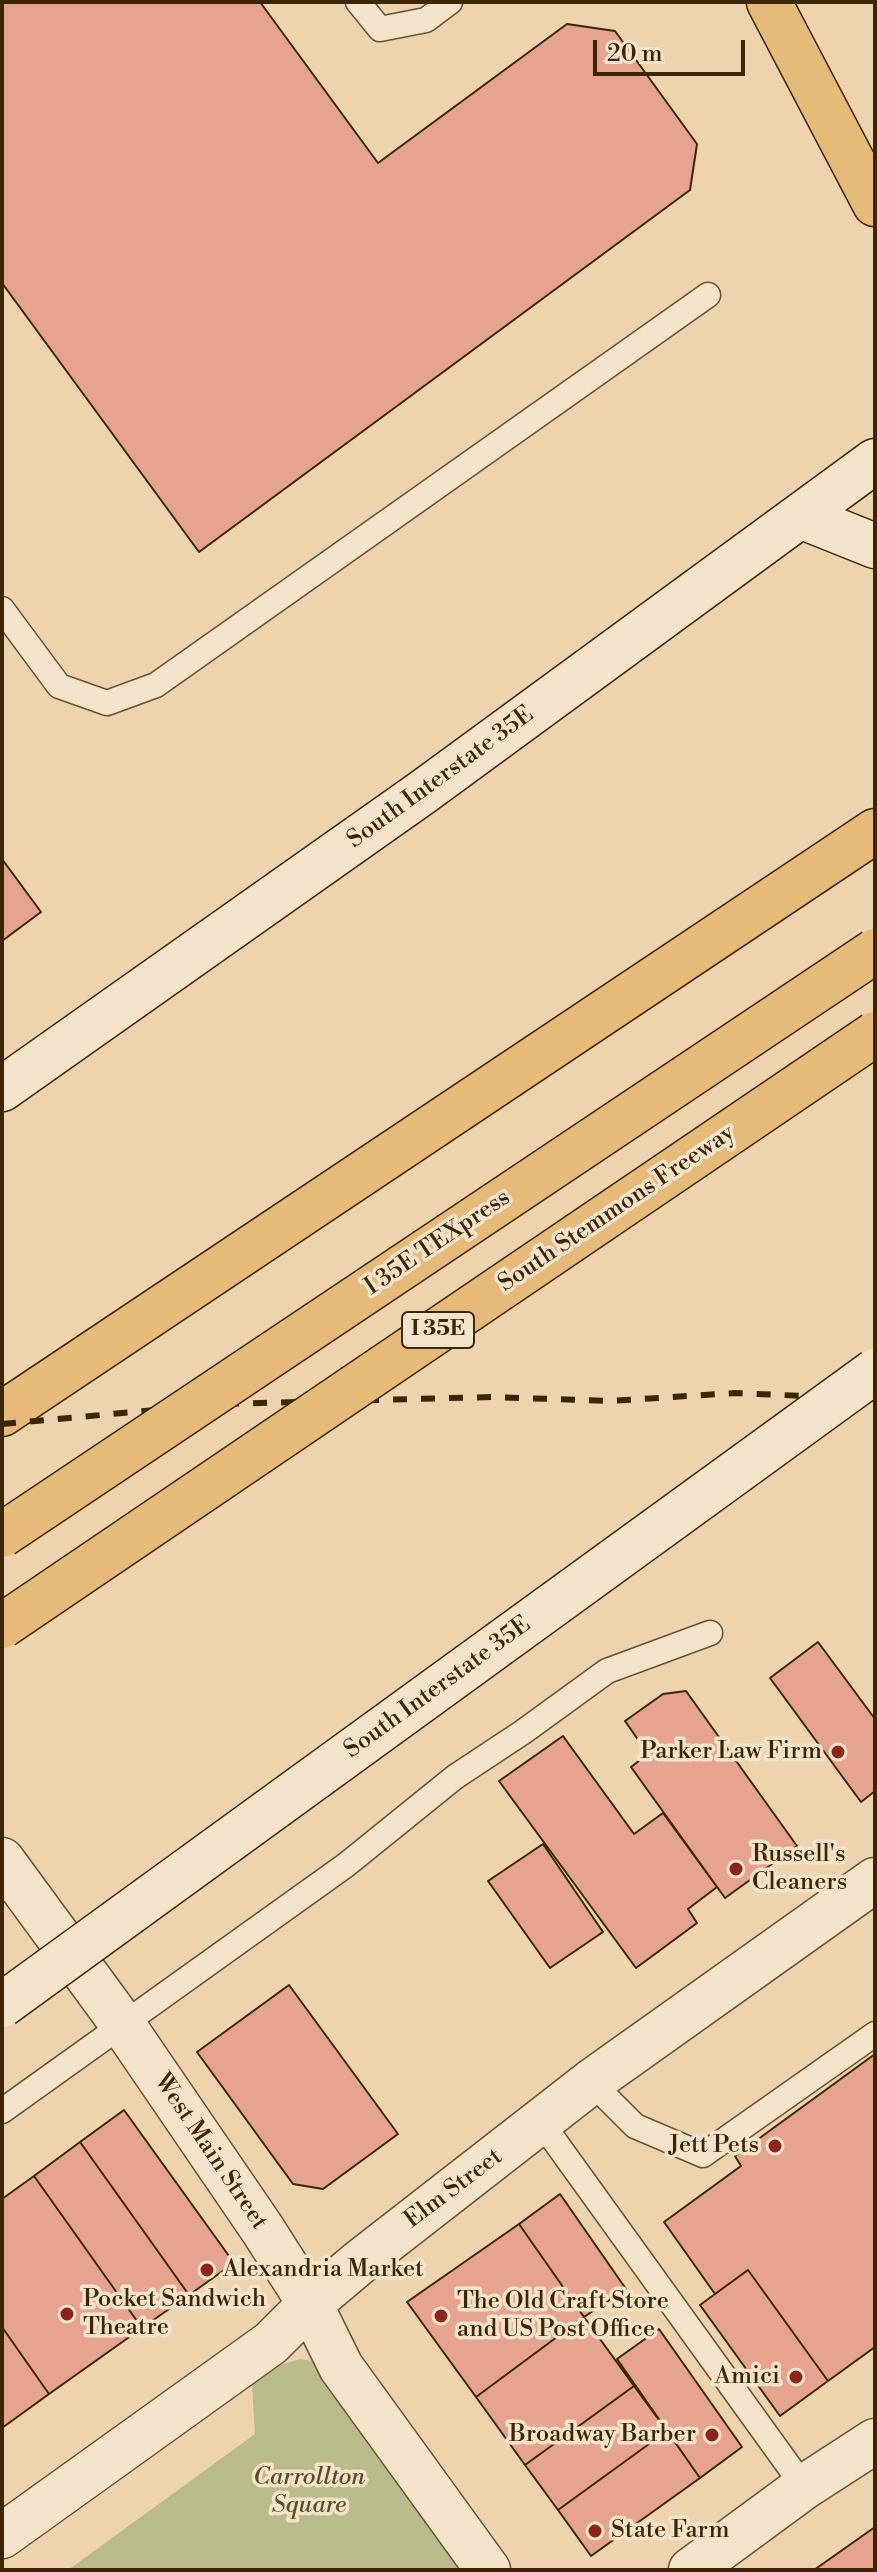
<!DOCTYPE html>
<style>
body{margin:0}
#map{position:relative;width:877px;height:2572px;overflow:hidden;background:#edd4af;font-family:"Libre Bodoni",serif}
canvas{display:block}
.frame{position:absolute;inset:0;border:4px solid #3c2605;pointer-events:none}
.scale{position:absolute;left:593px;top:40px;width:152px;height:36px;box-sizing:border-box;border:4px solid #3c2605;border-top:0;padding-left:10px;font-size:24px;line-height:28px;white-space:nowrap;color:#3c2605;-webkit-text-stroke:6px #f3e3cb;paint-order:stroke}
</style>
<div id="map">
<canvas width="877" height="2572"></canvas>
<div class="frame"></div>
<div class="scale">20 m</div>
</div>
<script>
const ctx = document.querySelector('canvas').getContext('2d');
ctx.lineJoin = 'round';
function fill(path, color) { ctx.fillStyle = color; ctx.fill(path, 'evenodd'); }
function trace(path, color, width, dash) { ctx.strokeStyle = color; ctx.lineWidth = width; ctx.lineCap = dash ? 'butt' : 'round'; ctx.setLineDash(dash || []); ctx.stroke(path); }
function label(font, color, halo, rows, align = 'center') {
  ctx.font = font + ' "Libre Bodoni",serif'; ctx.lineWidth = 7; ctx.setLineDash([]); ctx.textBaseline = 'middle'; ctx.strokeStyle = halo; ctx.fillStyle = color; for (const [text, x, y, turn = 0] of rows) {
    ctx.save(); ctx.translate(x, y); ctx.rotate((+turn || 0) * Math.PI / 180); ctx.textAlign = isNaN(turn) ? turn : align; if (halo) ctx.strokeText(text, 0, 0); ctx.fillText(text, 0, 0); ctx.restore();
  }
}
fill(new Path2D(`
 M 300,2359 L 312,2361 L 465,2570 L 68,2570 L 255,2434 L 252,2384 L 280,2365 Z`), '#b9bc8a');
const building = new Path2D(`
 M 2,2 L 260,2 L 378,163 L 567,24 L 615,31 L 697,144 L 690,190 L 199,552 L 2,283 Z
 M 2,859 L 41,912 L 2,941 Z
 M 818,1642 L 875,1719 L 875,1791 L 861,1802 L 770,1678 Z
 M 686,1691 L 797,1846 L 725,1898 L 631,1767 L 648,1754 L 625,1721 L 663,1694 Z
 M 563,1736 L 634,1834 L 663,1813 L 717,1887 L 688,1909 L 697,1923 L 636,1968 L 499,1781 Z
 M 543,1844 L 603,1932 L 550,1968 L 488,1881 Z
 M 289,1985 L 398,2134 L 323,2189 L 293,2184 L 197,2052 Z
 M 875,2054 L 875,2347 L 828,2381 L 748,2270 L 715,2294 L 664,2222 L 741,2166 L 735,2156 Z
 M 124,2110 L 234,2263 L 189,2295 L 80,2142 Z
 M 80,2142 L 189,2295 L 142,2328 L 34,2176 Z
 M 34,2176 L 142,2328 L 49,2394 L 2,2327 L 2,2199 Z
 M 560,2194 L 626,2289 L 584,2317 L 519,2224 Z
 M 519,2224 L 584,2317 L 476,2397 L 407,2302 Z
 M 748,2270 L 828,2381 L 780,2416 L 700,2305 Z
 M 584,2317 L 634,2386 L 525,2465 L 476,2397 Z
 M 2,2327 L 49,2394 L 2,2428 Z
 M 659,2329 L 742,2447 L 700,2478 L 617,2359 Z
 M 634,2386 L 667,2431 L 558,2510 L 525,2465 Z
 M 667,2431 L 700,2478 L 591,2556 L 558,2510 Z
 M 875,2527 L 875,2570 L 814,2570 Z`);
fill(building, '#e5a390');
trace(building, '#3c2605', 2);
const service = new Path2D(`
 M 358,2 L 380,29 L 426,20 L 450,2
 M 2,609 L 59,686 L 107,703 L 156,685 L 708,295
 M 591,2082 L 635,2126 L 703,2155 L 875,2034
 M 2,2111 L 346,1865 L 455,1777 L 523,1732 L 607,1671 L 710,1633
 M 541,2122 L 804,2487`);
const minor = new Path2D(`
 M 2,1860 L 123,2025 L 263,2230 L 310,2304 L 341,2367 L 488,2570
 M 2,2536 L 271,2343 L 310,2304 L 361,2261 L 591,2082 L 875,1880`);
const tertiary = new Path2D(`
 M 691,2570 L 804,2487 L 875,2441`);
const secondary = new Path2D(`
 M 800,516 L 875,546
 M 2,1089 L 423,792 L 875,461`);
const primary = new Path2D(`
 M 769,2 L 875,204`);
const motorway = new Path2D(`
 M 2,1414 L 875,831`);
trace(service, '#685230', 27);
trace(minor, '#685230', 47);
trace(tertiary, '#685230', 47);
trace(secondary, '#3c2605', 47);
trace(primary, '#3c2605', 47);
trace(motorway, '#3c2605', 47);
trace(service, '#f3e3cb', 24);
trace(minor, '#f3e3cb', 44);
trace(tertiary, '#f3e3cb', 44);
trace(secondary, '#f3e3cb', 44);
trace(primary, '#e6ba78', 44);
trace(motorway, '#e6ba78', 44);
trace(new Path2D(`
 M 2,1424 L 222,1404 L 492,1397 L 611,1401 L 735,1393 L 875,1399`), '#3c2605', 6, [14, 14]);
const secondaryBridge = new Path2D(`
 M 2,2005 L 875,1371`);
const motorwayBridge = new Path2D(`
 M 2,1535 L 875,951
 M 2,1626 L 875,1034`);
trace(secondaryBridge, '#3c2605', 47, []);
trace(motorwayBridge, '#3c2605', 47, []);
trace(secondaryBridge, '#f3e3cb', 44);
trace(motorwayBridge, '#e6ba78', 44);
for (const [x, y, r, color] of [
 [838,1752,8,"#8f2418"],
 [736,1869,8,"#8f2418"],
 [775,2146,8,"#8f2418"],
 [207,2270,8,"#8f2418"],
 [67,2314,8,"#8f2418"],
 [441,2316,8,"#8f2418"],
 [796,2377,8,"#8f2418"],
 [712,2435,8,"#8f2418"],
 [595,2531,8,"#8f2418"]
]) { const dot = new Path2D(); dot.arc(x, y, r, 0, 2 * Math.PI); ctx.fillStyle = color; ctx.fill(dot); trace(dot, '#f3e3cb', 3); }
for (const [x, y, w] of [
 [438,1330,72]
]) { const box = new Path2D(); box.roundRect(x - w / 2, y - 18, w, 36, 6); ctx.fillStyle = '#f3e3cb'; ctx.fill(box); trace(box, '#3c2605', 2); }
label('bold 22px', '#3c2605', null, [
 ["I 35E",438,1330]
]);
label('24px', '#3c2605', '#f3e3cb', [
 ["South Interstate 35E",441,778,-36],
 ["South Stemmons Freeway",617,1209,-34],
 ["I 35E TEXpress",438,1243,-34],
 ["South Interstate 35E",438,1688,-36],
 ["West Main Street",210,2152,56],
 ["Elm Street",454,2189,-37]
]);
label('24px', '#3c2605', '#f3e3cb', [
 ["Parker Law Firm",822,1752,"right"],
 ["Russell's",752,1855],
 ["Cleaners",752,1883],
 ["Jett Pets",759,2146,"right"],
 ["Alexandria Market",223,2270],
 ["Pocket Sandwich",83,2300],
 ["Theatre",83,2328],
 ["The Old Craft Store",457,2302],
 ["and US Post Office",457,2330],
 ["Amici",780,2377,"right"],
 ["Broadway Barber",696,2435,"right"],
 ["State Farm",611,2531]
], 'left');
label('italic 24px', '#5b4c26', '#f3e3cb', [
 ["Carrollton",309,2478],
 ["Square",309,2506]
]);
</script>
